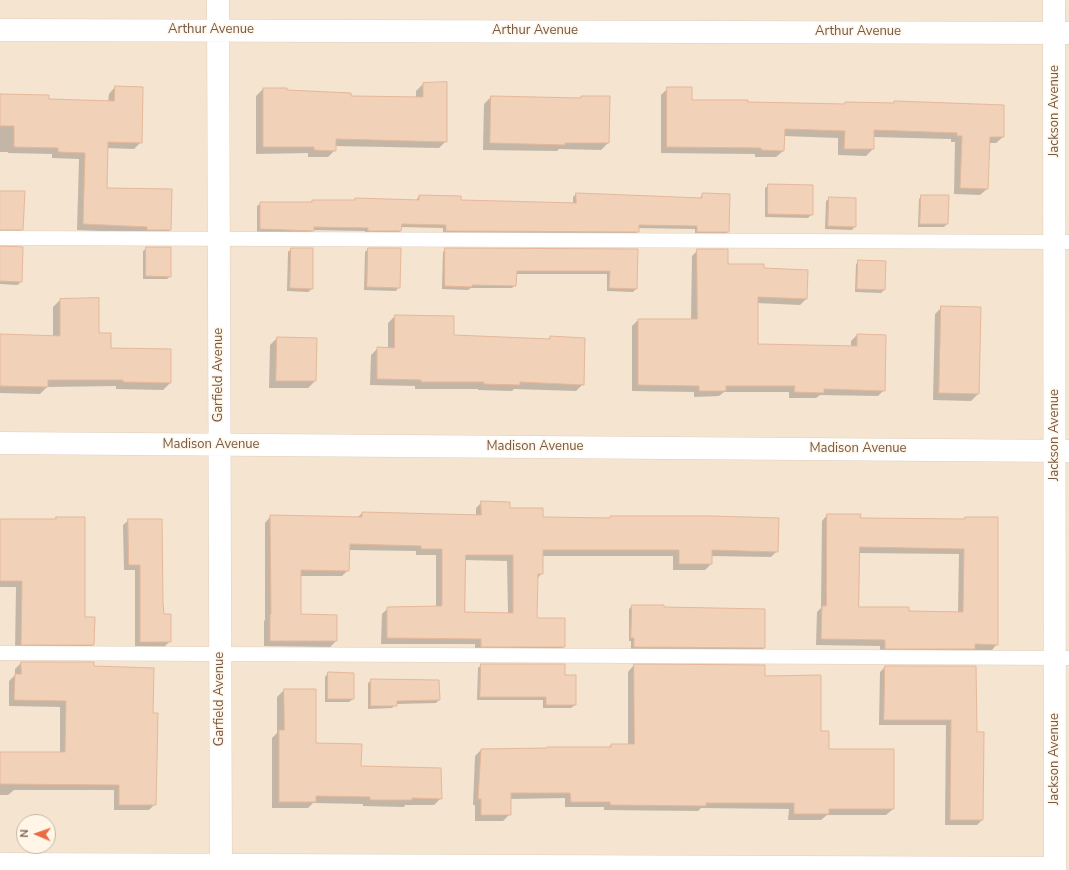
<!DOCTYPE html>
<style>
body{margin:0}
#map{position:relative;width:1069px;height:870px;overflow:hidden;background:#fdf3e2;font-family:"Nunito Sans",sans-serif}
canvas{display:block}
.north{position:absolute;left:16px;top:814px;width:40px;height:40px;box-sizing:border-box;background:#fff6e8;border:1px solid #c7b7a8;border-radius:50%;rotate:272deg;font-size:11px;font-weight:700;line-height:16px;text-align:center;color:#745948}
.north::after{content:'';display:block;margin:auto;width:14px;height:18px;background:#e96c44;clip-path:polygon(50% 0,100% 100%,50% 72%,0 100%)}
</style>
<div id="map">
<canvas width="1069" height="870"></canvas>
<div class="north">N</div>
</div>
<script>
const ctx = document.querySelector('canvas').getContext('2d');
ctx.lineJoin = 'round';
function fill(path, color) { ctx.fillStyle = color; ctx.fill(path, 'evenodd'); }
function trace(path, color, width, dash) { ctx.strokeStyle = color; ctx.lineWidth = width; ctx.lineCap = dash ? 'butt' : 'round'; ctx.setLineDash(dash || []); ctx.stroke(path); }
function label(font, color, halo, rows, align = 'center') {
  ctx.font = font + ' "Nunito Sans",sans-serif'; ctx.lineWidth = 3; ctx.setLineDash([]); ctx.textBaseline = 'middle'; ctx.strokeStyle = halo; ctx.fillStyle = color; for (const [text, x, y, turn = 0] of rows) {
    ctx.save(); ctx.translate(x, y); ctx.rotate((+turn || 0) * Math.PI / 180); ctx.textAlign = isNaN(turn) ? turn : align; if (halo) ctx.strokeText(text, 0, 0); ctx.fillText(text, 0, 0); ctx.restore();
  }
}
fill(new Path2D(`
 M 0,0 L 1069,0 L 1069,870 L 0,870 ZM 24,822 L 48,822 L 48,846 L 24,846 Z`), '#f4e4d0');
fill(new Path2D(`
 M 423,84 L 446,141 L 439,148 L 335,146 L 335,150 L 328,157 L 308,157 L 308,153 L 256,154 L 256,96 L 263,89 L 286,89 L 286,91 L 350,97 L 416,98 L 416,91 Z
 M 115,87 L 141,142 L 134,149 L 107,148 L 106,189 L 170,230 L 164,236 L 141,233 L 77,230 L 79,159 L 52,158 L 52,154 L 8,153 L 8,152 L 0,152 L 0,95 L 48,100 L 108,102 L 109,94 Z
 M 668,88 L 691,101 L 843,105 L 846,103 L 893,104 L 895,102 L 1003,137 L 996,143 L 988,143 L 987,189 L 980,195 L 954,194 L 955,142 L 951,142 L 951,139 L 873,137 L 873,149 L 866,156 L 838,155 L 838,138 L 784,136 L 783,151 L 776,157 L 755,157 L 755,154 L 661,153 L 661,95 Z
 M 491,97 L 578,99 L 581,97 L 609,97 L 608,143 L 601,150 L 559,149 L 557,151 L 483,150 L 484,104 Z
 M 769,185 L 812,214 L 808,218 L 765,217 L 765,188 Z
 M 0,192 L 22,229 L 19,232 L 0,232 Z
 M 576,194 L 699,199 L 703,194 L 728,232 L 724,235 L 695,235 L 695,229 L 638,228 L 638,231 L 635,235 L 443,234 L 443,228 L 401,227 L 400,231 L 397,234 L 365,234 L 365,231 L 313,230 L 309,234 L 257,232 L 257,206 L 261,203 L 310,203 L 312,201 L 416,201 L 419,196 L 460,201 L 573,204 L 573,197 Z
 M 922,196 L 948,196 L 947,224 L 944,227 L 918,227 L 919,199 Z
 M 830,198 L 855,226 L 852,230 L 825,229 L 826,201 Z
 M 0,247 L 21,281 L 18,285 L 0,284 Z
 M 147,248 L 170,276 L 167,279 L 143,279 L 143,251 Z
 M 291,249 L 312,289 L 308,292 L 287,291 L 288,252 Z
 M 368,249 L 399,287 L 396,291 L 364,290 L 365,252 Z
 M 446,249 L 637,250 L 636,289 L 633,292 L 607,291 L 607,274 L 516,274 L 515,285 L 512,288 L 471,288 L 468,290 L 442,289 L 443,252 Z
 M 698,250 L 727,265 L 763,269 L 806,299 L 800,305 L 757,303 L 757,345 L 851,347 L 851,341 L 857,335 L 884,390 L 878,396 L 820,395 L 816,398 L 789,398 L 789,392 L 724,392 L 719,396 L 694,397 L 694,392 L 632,391 L 632,326 L 638,320 L 691,320 L 692,256 Z
 M 859,261 L 884,290 L 881,293 L 855,292 L 856,264 Z
 M 60,300 L 98,334 L 110,349 L 170,383 L 163,390 L 116,389 L 116,386 L 47,387 L 40,394 L 0,393 L 0,335 L 53,337 L 53,307 Z
 M 942,307 L 978,394 L 971,401 L 933,400 L 935,314 Z
 M 395,316 L 453,336 L 548,340 L 550,337 L 583,384 L 576,391 L 514,389 L 512,391 L 478,390 L 478,389 L 415,389 L 415,386 L 370,385 L 371,355 L 378,348 L 388,348 L 388,323 Z
 M 277,338 L 315,381 L 308,388 L 269,388 L 270,345 Z
 M 482,502 L 542,518 L 609,519 L 611,517 L 777,551 L 771,557 L 711,556 L 711,564 L 705,570 L 673,570 L 673,556 L 542,556 L 542,573 L 537,579 L 536,619 L 564,647 L 557,653 L 475,652 L 475,644 L 381,644 L 382,614 L 388,608 L 436,607 L 436,555 L 416,555 L 416,551 L 349,550 L 348,570 L 342,576 L 300,576 L 300,615 L 336,641 L 330,647 L 264,646 L 264,621 L 265,620 L 265,523 L 271,516 L 357,518 L 362,513 L 476,515 L 476,508 ZM 465,560 L 507,561 L 508,613 L 464,613 Z
 M 827,515 L 859,519 L 962,520 L 965,518 L 997,518 L 997,644 L 992,650 L 973,650 L 969,654 L 880,654 L 880,646 L 816,645 L 817,612 L 821,608 L 822,521 ZM 859,553 L 959,554 L 958,613 L 908,612 L 858,608 Z
 M 57,518 L 84,618 L 93,645 L 87,651 L 15,651 L 16,587 L 0,587 L 0,520 L 54,520 Z
 M 129,520 L 163,615 L 170,641 L 164,647 L 135,647 L 135,570 L 124,570 L 123,525 Z
 M 632,606 L 663,608 L 764,648 L 761,651 L 631,650 L 631,641 L 629,641 L 629,609 Z
 M 21,663 L 93,667 L 152,714 L 155,804 L 149,810 L 114,810 L 114,790 L 14,790 L 8,795 L 0,795 L 0,753 L 60,753 L 60,707 L 9,706 L 9,681 L 15,675 L 15,669 Z
 M 481,665 L 564,676 L 575,705 L 571,708 L 543,708 L 543,700 L 477,700 L 478,668 Z
 M 634,665 L 764,677 L 820,732 L 828,750 L 893,809 L 886,815 L 827,815 L 821,820 L 788,820 L 789,809 L 701,808 L 698,811 L 604,810 L 604,807 L 565,807 L 565,798 L 510,799 L 510,814 L 503,821 L 475,821 L 475,805 L 473,805 L 475,756 L 481,750 L 608,748 L 611,745 L 628,745 L 628,672 Z
 M 885,667 L 976,733 L 982,820 L 977,825 L 945,825 L 946,725 L 879,725 L 880,672 Z
 M 328,673 L 353,699 L 349,702 L 325,702 L 325,677 Z
 M 372,680 L 439,700 L 436,703 L 396,704 L 392,708 L 368,709 L 368,683 Z
 M 284,690 L 315,744 L 360,767 L 441,798 L 434,805 L 405,805 L 404,807 L 363,806 L 363,804 L 313,803 L 308,808 L 272,808 L 272,738 L 277,733 L 277,697 Z`), '#0003');
const building = new Path2D(`
 M 447,82 L 447,142 L 336,139 L 336,151 L 314,150 L 314,147 L 263,147 L 263,88 L 287,88 L 287,90 L 351,93 L 351,96 L 423,97 L 423,83 Z
 M 115,86 L 143,87 L 142,143 L 108,142 L 107,188 L 172,189 L 171,230 L 147,230 L 147,227 L 83,224 L 85,153 L 58,152 L 58,148 L 14,147 L 14,126 L 0,126 L 0,94 L 49,95 L 49,99 L 114,101 Z
 M 667,87 L 692,87 L 692,100 L 748,100 L 748,102 L 845,104 L 845,102 L 894,103 L 894,101 L 1004,105 L 1004,137 L 990,137 L 988,189 L 960,188 L 962,136 L 957,136 L 957,133 L 874,130 L 874,149 L 844,149 L 845,131 L 785,129 L 784,151 L 761,150 L 761,148 L 667,147 Z
 M 491,96 L 581,98 L 581,96 L 610,96 L 609,143 L 565,143 L 565,145 L 490,143 Z
 M 768,184 L 813,185 L 813,215 L 768,214 Z
 M 0,191 L 25,191 L 23,230 L 0,230 Z
 M 576,193 L 702,198 L 702,193 L 730,194 L 729,232 L 697,232 L 697,226 L 639,225 L 639,232 L 446,231 L 446,225 L 402,224 L 401,231 L 368,231 L 368,228 L 314,227 L 314,231 L 260,229 L 260,202 L 312,202 L 312,200 L 355,200 L 355,198 L 419,200 L 419,195 L 461,196 L 461,200 L 576,203 Z
 M 921,195 L 949,195 L 948,224 L 920,224 Z
 M 829,197 L 856,198 L 856,227 L 828,226 Z
 M 0,246 L 23,247 L 22,282 L 0,281 Z
 M 146,247 L 171,247 L 171,277 L 146,276 Z
 M 291,248 L 313,248 L 313,289 L 290,288 Z
 M 368,248 L 401,248 L 400,288 L 367,287 Z
 M 445,248 L 638,249 L 637,289 L 609,288 L 610,271 L 517,271 L 516,286 L 472,285 L 472,287 L 445,286 Z
 M 697,249 L 728,249 L 728,264 L 764,264 L 764,268 L 808,270 L 807,299 L 758,297 L 758,344 L 857,346 L 857,334 L 886,335 L 885,391 L 824,389 L 824,393 L 794,392 L 795,386 L 726,386 L 726,391 L 699,391 L 699,386 L 638,385 L 638,319 L 697,319 Z
 M 858,260 L 886,261 L 885,290 L 857,289 Z
 M 99,298 L 99,333 L 111,333 L 111,348 L 171,349 L 171,383 L 123,382 L 123,380 L 48,380 L 48,387 L 0,386 L 0,334 L 60,336 L 60,299 Z
 M 941,306 L 981,307 L 979,394 L 939,393 Z
 M 395,315 L 454,316 L 454,335 L 550,339 L 550,336 L 585,338 L 584,385 L 520,382 L 520,385 L 484,384 L 484,382 L 421,382 L 421,380 L 377,379 L 377,347 L 394,348 Z
 M 277,337 L 317,338 L 316,381 L 276,381 Z
 M 481,501 L 510,502 L 510,508 L 543,508 L 543,517 L 610,518 L 610,516 L 712,516 L 779,518 L 778,552 L 712,550 L 712,564 L 679,564 L 679,550 L 543,550 L 543,574 L 538,574 L 537,618 L 565,618 L 565,647 L 481,647 L 481,639 L 387,638 L 387,607 L 442,606 L 442,549 L 421,549 L 421,546 L 350,544 L 349,571 L 301,570 L 301,614 L 337,615 L 337,641 L 270,641 L 270,614 L 271,614 L 270,515 L 362,517 L 362,512 L 481,515 ZM 466,555 L 513,555 L 513,613 L 465,612 Z
 M 827,514 L 861,514 L 860,518 L 965,519 L 965,517 L 998,517 L 998,645 L 975,644 L 975,649 L 885,649 L 885,640 L 821,639 L 822,606 L 826,606 ZM 860,547 L 964,549 L 963,612 L 909,611 L 909,607 L 859,607 Z
 M 56,517 L 85,517 L 85,617 L 95,617 L 94,645 L 21,645 L 22,581 L 0,581 L 0,519 L 56,519 Z
 M 128,519 L 162,519 L 163,603 L 164,614 L 171,614 L 171,642 L 140,642 L 140,565 L 129,565 Z
 M 632,605 L 664,605 L 664,607 L 765,609 L 765,648 L 634,647 L 634,638 L 631,638 Z
 M 21,662 L 94,662 L 94,666 L 154,668 L 153,713 L 158,713 L 156,805 L 119,805 L 119,785 L 0,784 L 0,752 L 65,752 L 66,701 L 14,700 L 15,674 L 21,674 Z
 M 481,664 L 565,664 L 565,675 L 576,675 L 576,705 L 546,705 L 546,697 L 480,697 Z
 M 634,664 L 765,665 L 765,676 L 821,675 L 821,731 L 829,731 L 829,749 L 894,749 L 894,809 L 829,809 L 829,814 L 794,814 L 794,803 L 706,803 L 706,806 L 610,805 L 610,802 L 571,802 L 570,793 L 511,793 L 511,815 L 481,815 L 481,799 L 478,799 L 481,749 L 547,748 L 547,747 L 611,747 L 611,744 L 634,744 Z
 M 885,666 L 976,666 L 977,732 L 984,732 L 983,820 L 950,820 L 951,720 L 884,720 Z
 M 328,672 L 354,673 L 354,699 L 328,699 Z
 M 371,679 L 439,680 L 440,700 L 397,701 L 397,706 L 371,706 Z
 M 284,689 L 316,689 L 316,743 L 362,744 L 361,766 L 441,768 L 442,799 L 412,798 L 412,800 L 370,800 L 370,797 L 316,796 L 316,802 L 279,802 L 279,730 L 284,730 Z`);
fill(building, '#f2d1b9');
trace(building, '#e5b899', 1);
const lane = new Path2D(`
 M 0,238 L 1069,242
 M 0,653 L 1069,658`);
const street = new Path2D(`
 M 218,0 L 221,870
 M 1054,0 L 1055,870
 M 0,30 L 1069,33
 M 0,443 L 1069,451
 M 0,864 L 1055,868`);
trace(lane, '#e1cfbd', 15);
trace(street, '#e1cfbd', 23);
trace(lane, '#fff', 14);
trace(street, '#fff', 22);
label('13px', '#745948', '#fff6e8', [
 ["Arthur Avenue",211,30],
 ["Arthur Avenue",535,31],
 ["Arthur Avenue",858,32],
 ["Jackson Avenue",1055,111,-90],
 ["Garfield Avenue",219,375,-90],
 ["Jackson Avenue",1055,435,-90],
 ["Madison Avenue",211,445],
 ["Madison Avenue",535,447],
 ["Madison Avenue",858,449],
 ["Garfield Avenue",220,699,-90],
 ["Jackson Avenue",1055,759,-90]
]);
</script>
